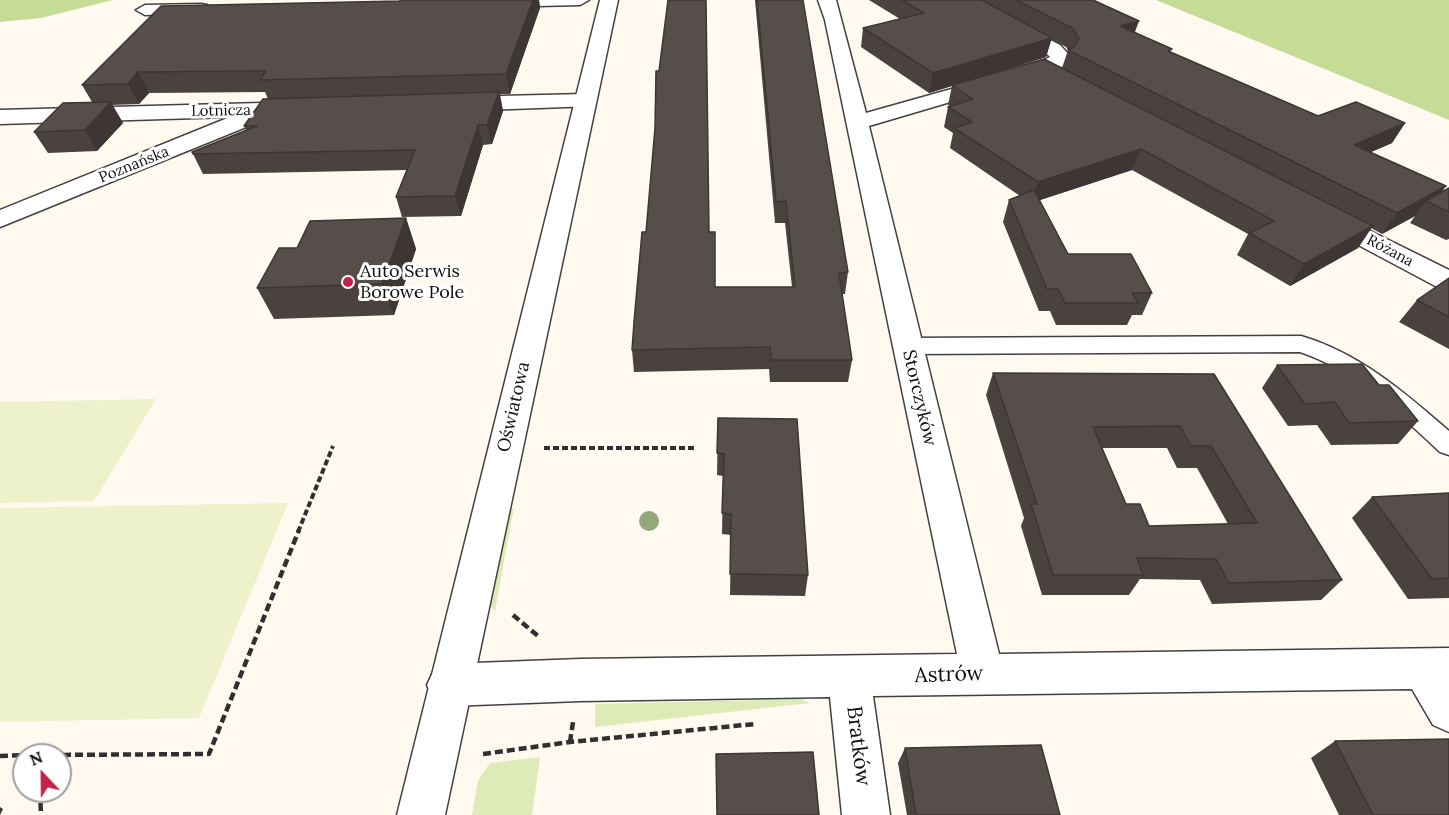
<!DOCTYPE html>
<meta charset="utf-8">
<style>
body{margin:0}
#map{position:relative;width:1449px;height:815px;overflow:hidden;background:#fff9f0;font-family:Lora,serif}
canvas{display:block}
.north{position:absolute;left:12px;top:743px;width:60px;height:60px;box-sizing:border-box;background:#fff;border:2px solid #9f9f9f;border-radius:50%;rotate:338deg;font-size:16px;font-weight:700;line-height:24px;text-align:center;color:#0e0e0e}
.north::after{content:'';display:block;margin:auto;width:21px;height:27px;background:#c3224d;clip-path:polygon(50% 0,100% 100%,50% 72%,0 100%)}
</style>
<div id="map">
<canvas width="1449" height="815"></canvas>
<div class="north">N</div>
</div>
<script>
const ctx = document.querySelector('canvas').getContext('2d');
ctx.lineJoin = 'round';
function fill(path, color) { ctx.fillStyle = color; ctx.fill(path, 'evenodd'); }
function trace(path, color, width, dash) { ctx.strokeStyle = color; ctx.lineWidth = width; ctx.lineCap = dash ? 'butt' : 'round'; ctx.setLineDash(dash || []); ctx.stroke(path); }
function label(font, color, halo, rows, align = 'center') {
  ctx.font = font + ' Lora,serif'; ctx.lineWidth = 6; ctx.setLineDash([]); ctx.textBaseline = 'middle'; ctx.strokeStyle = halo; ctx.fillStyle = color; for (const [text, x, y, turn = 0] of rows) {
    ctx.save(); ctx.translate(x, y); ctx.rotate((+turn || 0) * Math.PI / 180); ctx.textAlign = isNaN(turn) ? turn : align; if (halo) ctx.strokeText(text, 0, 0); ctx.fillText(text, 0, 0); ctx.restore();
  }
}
fill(new Path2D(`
 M 514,507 L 495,611 L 490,605 L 509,511 Z
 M 801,699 L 810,703 L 595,727 L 595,704 Z
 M 540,757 L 532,815 L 472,815 L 478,780 L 490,763 Z`), '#deebb8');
fill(new Path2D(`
 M 0,0 L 113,0 L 41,18 L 0,22 Z
 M 1156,0 L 1449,0 L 1449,120 Z`), '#c5dc97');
fill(new Path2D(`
 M 156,399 L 94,501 L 0,503 L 0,402 Z
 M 288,503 L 199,718 L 0,722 L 0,508 Z`), '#edf2ca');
const service = new Path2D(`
 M 1301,336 C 1359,353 1404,392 1449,431 L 1449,455 L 1440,452 C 1399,414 1355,370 1300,352 L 907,354 L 899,351 L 896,346 L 899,341 L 907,338 Z`);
const minor = new Path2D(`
 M 487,0 L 589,0 L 580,5 L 495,7 L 489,6 Z
 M 818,0 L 836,0 L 866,113 L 994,77 L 1001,79 L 1005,83 L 1001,87 L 869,126 L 999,654 L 1449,648 L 1449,732 L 1433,725 L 1412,689 L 873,696 L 890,815 L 842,815 L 830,697 L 580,701 L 449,706 L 434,700 L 427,685 L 434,670 L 449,664 L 580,659 L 957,654 L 825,20 Z
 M 949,0 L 972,0 L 1060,45 L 1071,57 L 1066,65 L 1057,69 L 1077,80 L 1081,84 L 1077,88 L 1063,88 L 1034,73 L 1031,69 L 1034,65 L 1050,57 L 1046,53 Z
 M 201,4 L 207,5 L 210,9 L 207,13 L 145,15 L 136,10 L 145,5 Z
 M 585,94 L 593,96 L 596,101 L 593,106 L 458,111 L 450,109 L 447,104 L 450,99 L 458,97 Z
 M 299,102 L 307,104 L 310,109 L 307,114 L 258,117 L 256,123 L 0,227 L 0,210 L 230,117 L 0,124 L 0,110 Z
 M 1326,209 L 1449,270 L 1449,291 L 1439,288 L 1317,223 L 1313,217 L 1317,211 Z`);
const tertiary = new Path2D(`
 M 600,0 L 618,0 L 445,815 L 397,815 Z`);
trace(service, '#414141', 3);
trace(minor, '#414141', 3);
trace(tertiary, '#414141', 3);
trace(new Path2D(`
 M 544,448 L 697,448
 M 298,532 L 333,446`), '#303030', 4, [6, 3]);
trace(new Path2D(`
 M 513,615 L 538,636
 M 570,742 L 573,722
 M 483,754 L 570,742 L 755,724
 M 51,755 L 209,754 L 299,530
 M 0,756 L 24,755
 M 40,791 L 41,815`), '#303030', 4.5, [8, 4]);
fill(service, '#fff');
fill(minor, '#fff');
fill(tertiary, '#fff');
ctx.fillStyle = '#94a97b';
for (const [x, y] of [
 [649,521]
]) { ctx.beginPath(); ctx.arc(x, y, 10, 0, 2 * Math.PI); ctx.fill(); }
fill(new Path2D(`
 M 539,0 L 540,8 L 510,94 L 500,94 L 503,111 L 492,144 L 483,145 L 461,216 L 402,217 L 396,197 L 407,170 L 203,174 L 193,154 L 246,130 L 244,126 L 268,99 L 265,92 L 149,93 L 139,104 L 112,105 L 123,123 L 97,151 L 48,153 L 34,132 L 92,102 L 82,85 L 161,6 Z
 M 755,0 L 803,0 L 848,272 L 845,294 L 842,294 L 852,360 L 848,382 L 770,382 L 769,369 L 634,372 L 632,350 L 709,232 L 715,287 L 792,287 L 785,223 L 775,223 Z
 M 869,0 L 1093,0 L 1135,32 L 1171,52 L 1318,116 L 1405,123 L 1392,143 L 1371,152 L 1446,186 L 1441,192 L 1449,188 L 1449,239 L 1446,240 L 1410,223 L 1415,216 L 1382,234 L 1371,228 L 1358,248 L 1290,286 L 1237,255 L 1248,234 L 1132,170 L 1040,200 L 1068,254 L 1152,293 L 1142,315 L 1132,315 L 1127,325 L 1056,325 L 1050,311 L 1039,311 L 1003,222 L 1009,200 L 1020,196 L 950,148 L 953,133 L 944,127 L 948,107 L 950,106 L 948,105 L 952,86 L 929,93 L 861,47 L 863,28 L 900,19 ZM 1051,39 L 1066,47 L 1068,50 L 1062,68 L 968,81 L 1046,57 Z
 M 406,218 L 416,249 L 394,315 L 274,319 L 257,288 L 297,248 Z
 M 1449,278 L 1449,349 L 1399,322 L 1417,300 Z
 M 1277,365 L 1379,385 L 1418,421 L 1398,444 L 1331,445 L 1317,425 L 1288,426 L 1262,388 Z
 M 993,373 L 1214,374 L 1342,580 L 1321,600 L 1212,604 L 1200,580 L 1140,579 L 1129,595 L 1042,595 L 1021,526 L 1024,518 L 986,395 ZM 1102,448 L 1167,448 L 1177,468 L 1197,468 L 1228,524 L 1149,526 L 1126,504 Z
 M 718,418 L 808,575 L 805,596 L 730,595 L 731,535 L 722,534 L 723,476 L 717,475 Z
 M 1449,493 L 1449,598 L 1408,599 L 1352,518 L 1372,497 Z
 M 1335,741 L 1449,815 L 1339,815 L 1311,758 Z
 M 905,748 L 1060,815 L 907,815 L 898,763 Z`), '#4b4240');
fill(new Path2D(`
 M 533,0 L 539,0 L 540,8 L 510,94 L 506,74 Z
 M 1139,21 L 1132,40 L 1120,26 Z
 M 1052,38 L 1046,57 L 929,93 L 933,73 Z
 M 138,72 L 149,93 L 139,104 L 128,84 Z
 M 499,92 L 503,111 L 492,144 L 487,125 Z
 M 111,102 L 123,123 L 97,151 L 85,130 Z
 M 1405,123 L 1392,143 L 1341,165 L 1354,145 Z
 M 478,125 L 483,145 L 461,216 L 455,196 Z
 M 1141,149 L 1132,170 L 1031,203 L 1038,182 Z
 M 1446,186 L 1433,204 L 1426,201 L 1415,216 L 1382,234 L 1397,213 Z
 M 406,218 L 416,249 L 394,315 L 382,284 Z
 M 1373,226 L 1358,248 L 1290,286 L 1304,264 Z
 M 0,807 L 3,809 L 0,815 Z`), '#3d3634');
const building = new Path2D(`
 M 400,0 L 533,0 L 506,74 L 260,80 L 266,71 L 138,72 L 128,84 L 82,85 L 161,6 L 400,1 Z
 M 668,0 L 706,0 L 709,232 L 715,232 L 715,287 L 795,287 L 786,201 L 776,202 L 757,0 L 803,0 L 848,272 L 839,273 L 852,360 L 771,360 L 770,347 L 632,350 L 634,322 L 642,232 L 646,232 L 655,128 L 656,71 L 659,71 Z
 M 902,0 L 982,0 L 1052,38 L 933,73 L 863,28 L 924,13 Z
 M 1016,0 L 1093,0 L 1139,21 L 1120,26 L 1172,49 L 1168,51 L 1318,116 L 1356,102 L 1405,123 L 1354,145 L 1446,186 L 1397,213 L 1068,50 L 1074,47 L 1079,38 L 1072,28 Z
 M 1044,59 L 1373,226 L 1304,264 L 1249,233 L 1274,221 L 1141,149 L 1038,182 L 954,128 L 972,122 L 948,107 L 973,99 L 952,85 Z
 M 499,92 L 487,125 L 478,125 L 455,196 L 396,197 L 415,150 L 193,154 L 192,152 L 257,126 L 244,126 L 263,99 Z
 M 111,102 L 85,130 L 34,132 L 63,103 Z
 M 1449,188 L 1449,212 L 1426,201 Z
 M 1034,190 L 1068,254 L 1131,254 L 1152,293 L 1132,293 L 1138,303 L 1065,303 L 1058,289 L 1047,289 L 1009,200 Z
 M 406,218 L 382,284 L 257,288 L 279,248 L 297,248 L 310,221 Z
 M 1449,278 L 1449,317 L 1417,300 Z
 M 1362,364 L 1379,385 L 1389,385 L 1418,421 L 1349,423 L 1335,402 L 1305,404 L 1277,365 Z
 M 993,373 L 1214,374 L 1342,580 L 1229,583 L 1216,559 L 1137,558 L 1143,575 L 1053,575 L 1031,504 L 1037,504 ZM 1180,426 L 1191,446 L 1211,446 L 1257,523 L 1149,526 L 1140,504 L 1126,504 L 1093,427 Z
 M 718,418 L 797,419 L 808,575 L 730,574 L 731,514 L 722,513 L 724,454 L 717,453 Z
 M 1449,493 L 1449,578 L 1432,579 L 1372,497 Z
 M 1449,739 L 1449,815 L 1373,815 L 1335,741 Z
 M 1041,745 L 1060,815 L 916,815 L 905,748 Z
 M 813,752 L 819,815 L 717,815 L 716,754 Z`);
fill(building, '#574d4a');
trace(building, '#3d3634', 1.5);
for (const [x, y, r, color] of [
 [348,282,6,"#c3224d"]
]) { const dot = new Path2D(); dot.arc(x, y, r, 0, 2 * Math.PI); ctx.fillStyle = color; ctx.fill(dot); trace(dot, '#fff', 2); }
label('15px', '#0e0e0e', '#fff', [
 ["Lotnicza",221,111,-1],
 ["Poznańska",134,165,-22],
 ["Różana",1390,251,28]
]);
label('18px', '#0e0e0e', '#fff', [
 ["Auto Serwis",360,272],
 ["Borowe Pole",360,293]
], 'left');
label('18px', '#0e0e0e', '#fff', [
 ["Storczyków",919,398,77],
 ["Oświatowa",514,407,-77]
]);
label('21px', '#0e0e0e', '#fff', [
 ["Astrów",949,675,-2],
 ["Bratków",858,746,83]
]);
</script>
